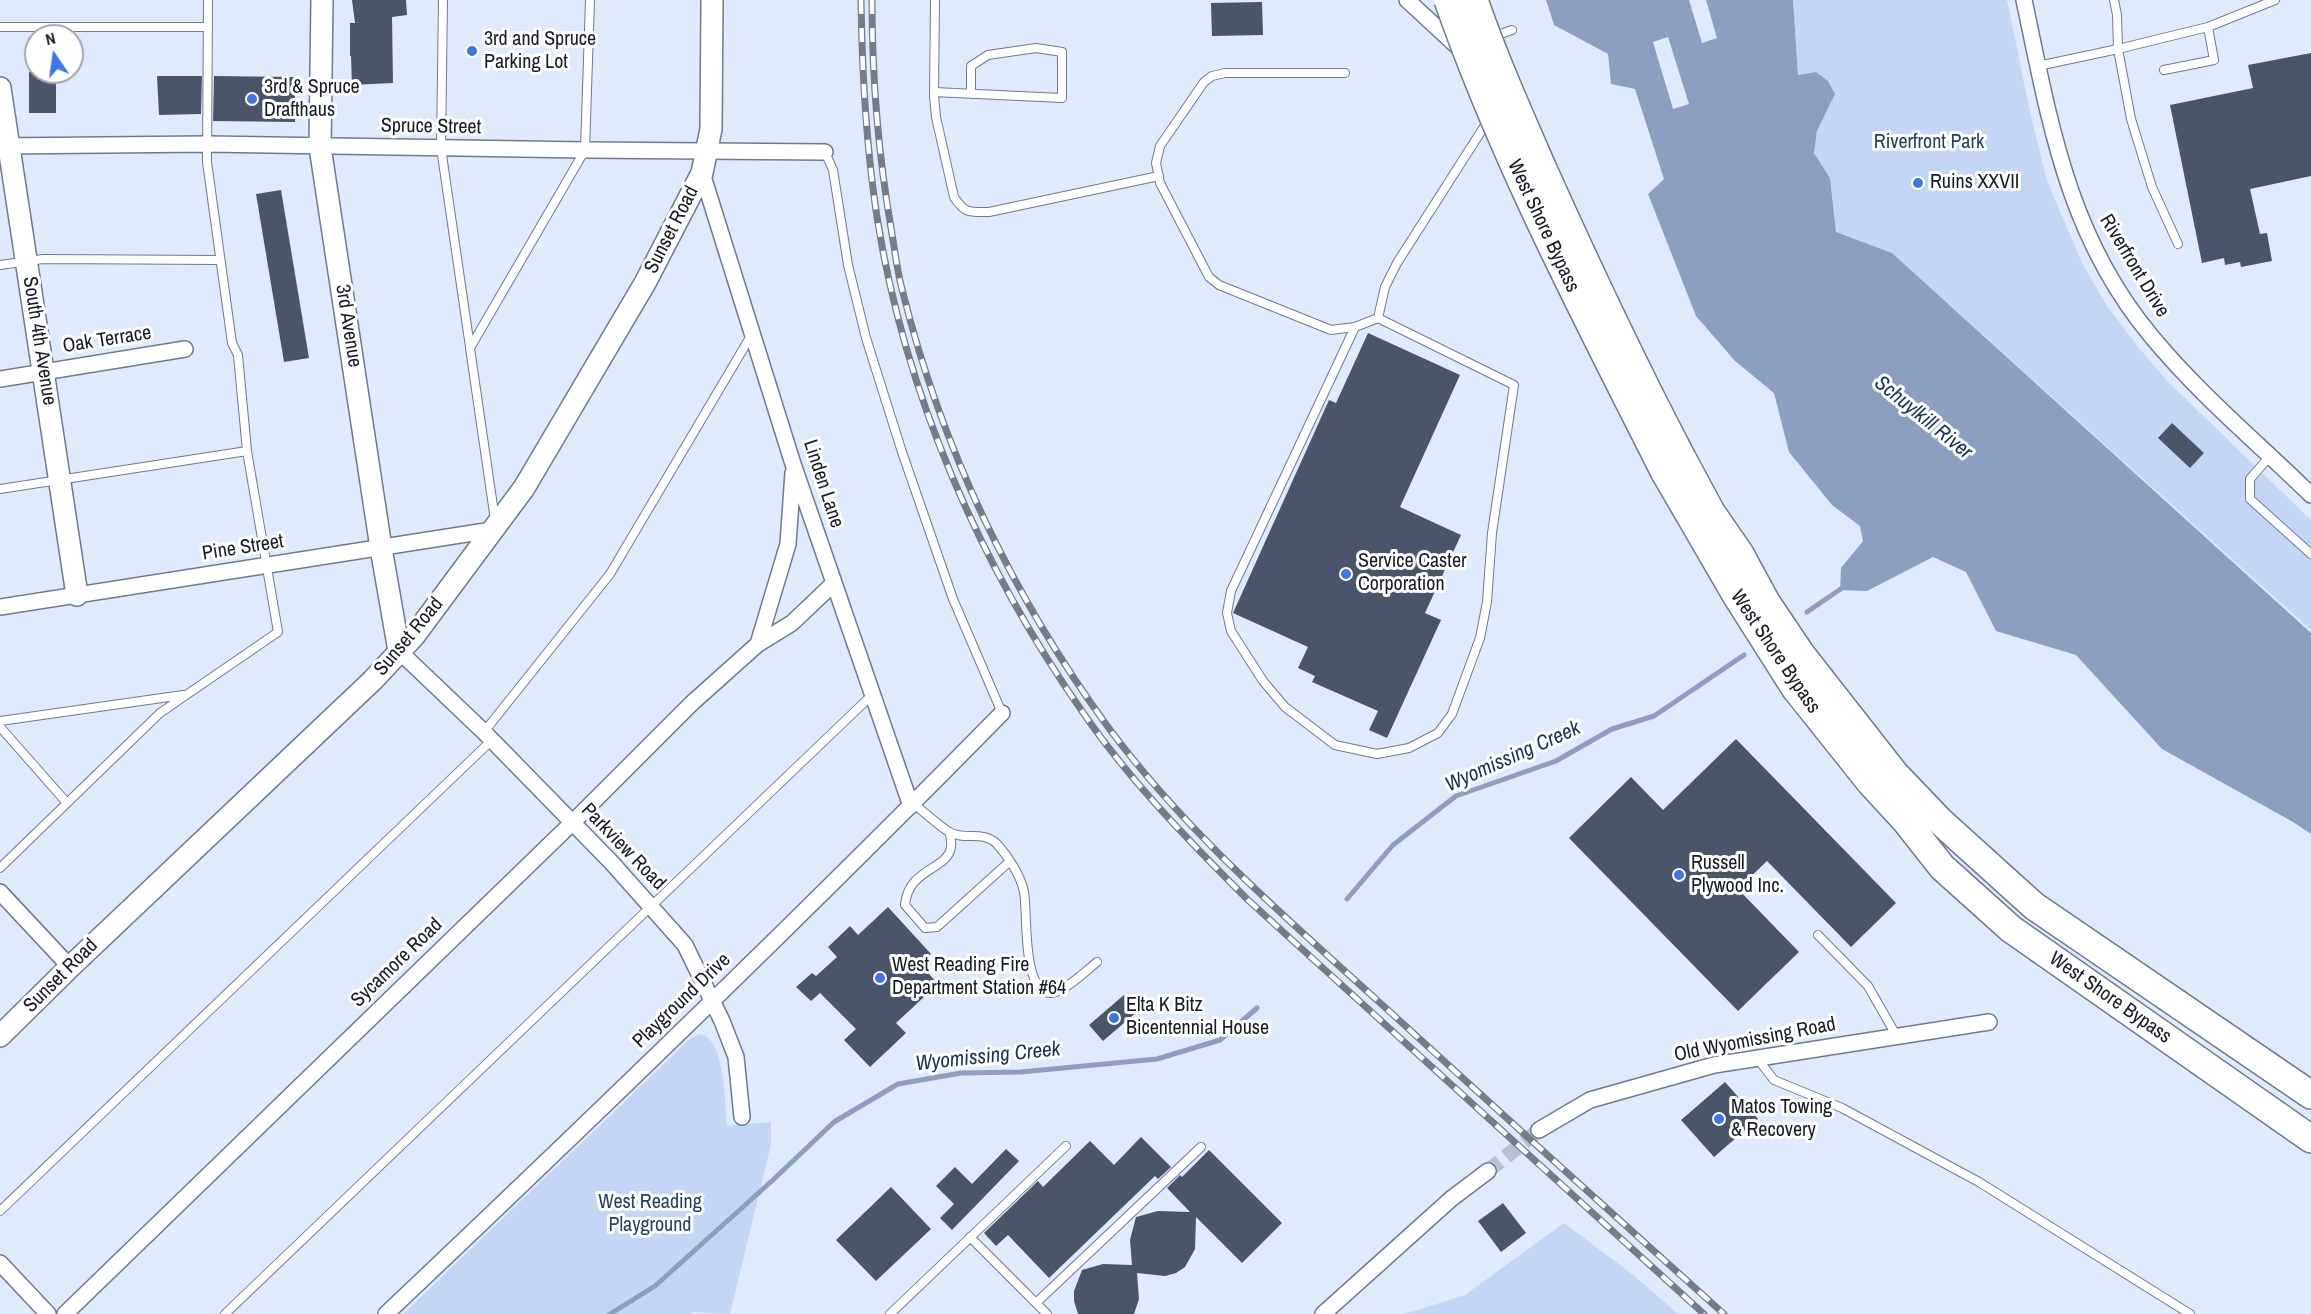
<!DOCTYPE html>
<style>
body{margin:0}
#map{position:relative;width:2311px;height:1314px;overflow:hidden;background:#dfeafd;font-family:"Archivo Narrow",sans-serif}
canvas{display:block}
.north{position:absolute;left:24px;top:24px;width:60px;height:60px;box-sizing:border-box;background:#fff;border:2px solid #a2a4a7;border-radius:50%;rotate:347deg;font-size:16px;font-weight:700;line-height:24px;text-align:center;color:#171b24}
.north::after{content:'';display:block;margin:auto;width:21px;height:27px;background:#3c77e7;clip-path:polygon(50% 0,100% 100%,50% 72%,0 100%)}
</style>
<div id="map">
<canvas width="2311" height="1314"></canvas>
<div class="north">N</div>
</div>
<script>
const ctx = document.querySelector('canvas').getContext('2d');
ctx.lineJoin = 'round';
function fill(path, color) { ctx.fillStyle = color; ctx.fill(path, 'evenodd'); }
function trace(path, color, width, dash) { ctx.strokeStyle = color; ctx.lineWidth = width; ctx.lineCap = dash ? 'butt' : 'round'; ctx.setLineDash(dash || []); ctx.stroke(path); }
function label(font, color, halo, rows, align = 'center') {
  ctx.font = font + ' "Archivo Narrow",sans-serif'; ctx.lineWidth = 6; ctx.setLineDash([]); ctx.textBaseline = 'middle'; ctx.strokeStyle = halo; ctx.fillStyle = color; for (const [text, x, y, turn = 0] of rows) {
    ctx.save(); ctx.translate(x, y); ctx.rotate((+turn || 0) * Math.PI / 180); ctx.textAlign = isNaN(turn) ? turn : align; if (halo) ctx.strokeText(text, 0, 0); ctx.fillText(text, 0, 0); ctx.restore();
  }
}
fill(new Path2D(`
 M 1793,0 L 2007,0 L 2030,112 L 2047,181 L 2082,263 L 2107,306 L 2139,348 L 2169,383 L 2311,520 L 2311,630 L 1892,253 L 1836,232 L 1830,178 L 1814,153 L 1817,131 L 1835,94 L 1798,76 Z
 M 700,1034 C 725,1037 725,1105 727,1126 L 771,1122 L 771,1144 L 730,1314 L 692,1312 L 691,1314 L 403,1314 L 690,1039 Z
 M 1564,1223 L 1632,1274 L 1678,1314 L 1405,1314 L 1465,1295 Z`), '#c4d6f6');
fill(new Path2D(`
 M 1546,0 L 1689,0 L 1702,43 L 1717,38 L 1706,0 L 1793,0 L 1798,75 L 1816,72 L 1828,81 L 1835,94 L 1817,131 L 1814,153 L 1830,178 L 1836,232 L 1892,253 L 2311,633 L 2311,834 L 2293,822 L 2162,749 L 2076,655 L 1996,631 L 1966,572 L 1933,557 L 1867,591 L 1840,590 L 1841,568 L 1863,541 L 1860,526 L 1832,505 L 1789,452 L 1774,393 L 1735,361 L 1696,316 L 1648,194 L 1664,179 L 1635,89 L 1611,84 L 1608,54 L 1554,25 ZM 1668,37 L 1689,104 L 1673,109 L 1653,42 Z`), '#8c9fc1');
trace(new Path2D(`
 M 1807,612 L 1845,586
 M 1347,899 L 1393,845 L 1456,796 L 1556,761 L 1612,729 L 1654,716 L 1744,655
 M 610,1314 L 655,1286 L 774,1179 L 834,1122 L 898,1084 L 961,1073 L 1021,1072 L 1157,1059 L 1220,1040 L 1257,1008`), '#8c9fc1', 5);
fill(new Path2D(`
 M 352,0 L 406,0 L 407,15 L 392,17 L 393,83 L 352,85 L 351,56 L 350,56 L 350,23 L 355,23 Z
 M 1262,2 L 1263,35 L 1212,36 L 1211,3 Z
 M 2311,53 L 2311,176 L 2250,189 L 2260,234 L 2267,233 L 2272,261 L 2241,267 L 2240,262 L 2225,265 L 2224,258 L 2202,263 L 2170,105 L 2253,88 L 2248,65 Z
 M 29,72 L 56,72 L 56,113 L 29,113 Z
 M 157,76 L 202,76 L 201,114 L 159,115 Z
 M 214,76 L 295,77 L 295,122 L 213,121 Z
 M 281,190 L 309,358 L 284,362 L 256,194 Z
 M 1368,333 L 1460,375 L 1400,507 L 1461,535 L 1425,613 L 1441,620 L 1387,738 L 1369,730 L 1378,711 L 1312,682 L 1315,676 L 1298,668 L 1308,647 L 1233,613 L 1329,400 L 1336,403 Z
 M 2172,423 L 2204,453 L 2190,468 L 2158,438 Z
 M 1736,739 L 1896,903 L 1851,947 L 1767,861 L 1738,889 L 1799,952 L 1738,1011 L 1569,838 L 1631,777 L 1663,810 Z
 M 888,907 L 931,954 L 920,964 L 938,984 L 896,1023 L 906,1033 L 870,1067 L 844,1040 L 856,1029 L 820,993 L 811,1001 L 796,987 L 812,973 L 816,976 L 837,957 L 828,947 L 850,926 L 858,935 Z
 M 1124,995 L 1138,1011 L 1103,1041 L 1089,1025 Z
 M 1725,1082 L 1758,1119 L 1714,1157 L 1681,1120 Z
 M 1141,1137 L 1171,1167 L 1158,1179 L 1155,1176 L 1049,1278 L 1008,1235 L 996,1246 L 984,1233 L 1038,1181 L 1043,1187 L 1090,1141 L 1114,1165 Z
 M 1006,1149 L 1019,1161 L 952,1230 L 940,1218 L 954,1204 L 936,1186 L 955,1167 L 972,1184 Z
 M 1209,1150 L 1282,1223 L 1242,1263 L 1196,1217 L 1195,1249 L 1185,1267 L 1176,1273 L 1165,1276 L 1137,1273 L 1139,1299 L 1134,1314 L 1078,1314 L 1074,1301 L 1074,1291 L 1082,1270 L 1103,1264 L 1132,1265 L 1130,1240 L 1136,1217 L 1158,1211 L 1190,1212 L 1167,1188 L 1180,1175 L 1182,1177 Z
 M 891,1187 L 931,1229 L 876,1281 L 836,1240 Z
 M 1503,1203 L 1526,1233 L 1501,1252 L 1478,1221 Z`), '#4a5569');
trace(new Path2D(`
 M 1488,1171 L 1539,1130`), '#b7c1d2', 15, [15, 8]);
const lane = new Path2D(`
 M 443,0 L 441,148 L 470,347
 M 935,0 L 934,96 L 936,117 L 954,197 C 965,214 970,212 989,212 L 1159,176
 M 2114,0 L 2117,15 L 2118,49 L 2208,27 L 2214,60 L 2164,70
 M 0,27 L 208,27
 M 2208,27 L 2275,0
 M 1492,37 L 1512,30
 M 2038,66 L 2118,49 L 2131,119 L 2152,187 L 2178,244
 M 1345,73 L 1225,73 L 1212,76 L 1204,82 L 1160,146 L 1156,163 L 1160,183 L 1209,277 L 1219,285 L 1331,330 L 1355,327 L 1378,318 L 1514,385 L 1492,533 L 1487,602 L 1480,638 L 1452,714 L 1438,733 L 1409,748 L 1377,754 L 1335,745 L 1285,707 L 1263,681 L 1231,631 L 1227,613 L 1231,591 L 1355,327
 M 934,92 L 1062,98 L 1062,52 L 1036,48 L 988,55 L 971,66 L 971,94
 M 825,152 L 833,170 L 848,265 L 866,338 L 902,452 L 953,599 L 1002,713
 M 0,265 L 43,259 L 219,260
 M 1378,318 L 1385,287 L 1397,263 L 1489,119
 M 2271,455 L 2250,479 L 2250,499 L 2311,554
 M 0,489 L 247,451
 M 495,520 L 470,348 L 585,150 L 590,0
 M 0,721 L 183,695
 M 0,727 L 67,803
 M 484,732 L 610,574 L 752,334
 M 913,803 C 925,813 937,824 949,832 C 965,841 983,830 997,844 C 1008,856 1021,876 1024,892 C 1028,911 1021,992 1051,993 C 1063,993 1087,970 1097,962
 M 950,832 C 950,837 952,843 951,847 C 948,870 908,868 905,905 L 925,928 L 937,927 L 1009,862
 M 0,868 L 160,713 L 278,632 L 247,451 L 238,355 L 232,343 L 207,162 L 208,0
 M 1818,935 L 1868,986 L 1896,1035
 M 1757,1058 L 1774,1080 L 1842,1108 L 1979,1182 L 2190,1314
 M 0,1211 L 492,740
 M 970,1237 L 1047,1314
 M 1036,1303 L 1201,1147
 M 225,1314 L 872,695
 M 890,1314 L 1066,1146`);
const street = new Path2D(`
 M 1407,0 L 1460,49
 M 2024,0 C 2050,123 2068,237 2152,337 C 2200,395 2258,443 2311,495
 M 0,146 L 207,144 L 585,150 L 825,152
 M 702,173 L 793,464 L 911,806
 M 0,379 L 185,349
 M 0,607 L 492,530
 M 758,644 L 788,544 L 793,473
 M 399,651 L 484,732 L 612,863 L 685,945 L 722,1021 L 736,1057 L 742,1117
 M 0,892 L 70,967
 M 1539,1130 L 1590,1100 L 1714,1065 L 1989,1022
 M 0,1263 L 48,1314
 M 65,1314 L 572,823 L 692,703 L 758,644 L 792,623 L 833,584
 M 386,1314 C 594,1117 801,918 1002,713
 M 1323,1314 L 1451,1199 L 1488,1171`);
const secondary = new Path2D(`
 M 322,0 L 320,147 L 381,548 L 399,651
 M 0,88 L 77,595
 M 0,1036 L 70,967 L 373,680 L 414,636 L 524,488 L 645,283 L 702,173 L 711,129 L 712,0`);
const highway = new Path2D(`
 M 1682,458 L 1711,512 L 1740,554 L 1766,602 L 1801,654 L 1895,774 L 1941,822 L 2034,906 L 2311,1095
 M 1664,471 L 1736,595 L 1795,688 L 1870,782 L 1905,820 L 1942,867 L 2011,929 L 2311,1139`);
trace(lane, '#6e7a8f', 10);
trace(street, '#6e7a8f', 18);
trace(secondary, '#6e7a8f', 24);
trace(highway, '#6e7a8f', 30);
trace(lane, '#fff', 8);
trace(street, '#fff', 15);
trace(secondary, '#fff', 21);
trace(highway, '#fff', 27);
const rail = new Path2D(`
 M 861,0 C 862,73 866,145 877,217 C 905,395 981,567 1084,714 C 1131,782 1189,841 1248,900 L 1704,1314
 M 872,0 C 872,77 878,152 891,228 C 895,250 897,272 903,293 C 942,449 1013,597 1108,727 C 1184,830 1283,915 1378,1001 C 1493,1106 1608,1210 1724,1314`);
trace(rail, '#747b89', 7);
trace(rail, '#fff', 4.5, [14]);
const highwayBridge = new Path2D(`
 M 1448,0 C 1505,163 1586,316 1664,471
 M 1474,0 C 1494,58 1519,114 1543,169 C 1587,267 1632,363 1682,458`);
trace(highwayBridge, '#6e7a8f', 30, []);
trace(highwayBridge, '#fff', 27);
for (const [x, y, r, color] of [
 [472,51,6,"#3c77e7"],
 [252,99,6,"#3c77e7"],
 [1918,183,6,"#3c77e7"],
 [1346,574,6,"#3c77e7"],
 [1679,875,6,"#3c77e7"],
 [880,978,6,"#3c77e7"],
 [1114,1018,6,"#3c77e7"],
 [1719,1119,6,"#3c77e7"]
]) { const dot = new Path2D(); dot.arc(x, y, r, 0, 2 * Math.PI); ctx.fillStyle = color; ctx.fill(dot); trace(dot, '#fff', 2); }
label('20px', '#171b24', '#fff', [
 ["3rd and Spruce",484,40],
 ["Parking Lot",484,63],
 ["3rd & Spruce",264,88],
 ["Drafthaus",264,111],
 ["Ruins XXVII",1930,183],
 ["Service Caster",1358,562],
 ["Corporation",1358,585],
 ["Russell",1691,864],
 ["Plywood Inc.",1691,887],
 ["West Reading Fire",892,966],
 ["Department Station #64",892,989],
 ["Elta K Bitz",1126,1006],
 ["Bicentennial House",1126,1029],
 ["Matos Towing",1731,1108],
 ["& Recovery",1731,1131]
], 'left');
label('20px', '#171b24', '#fff', [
 ["Spruce Street",431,127,1],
 ["West Shore Bypass",1543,226,65],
 ["Sunset Road",672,230,-63],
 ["Riverfront Drive",2134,266,59],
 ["3rd Avenue",348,326,81],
 ["Oak Terrace",107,340,-9],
 ["South 4th Avenue",39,341,81],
 ["Linden Lane",823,484,72],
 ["Pine Street",243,548,-9],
 ["Sunset Road",409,637,-50],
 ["West Shore Bypass",1775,652,56],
 ["Parkview Road",623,847,46],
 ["Sycamore Road",397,963,-44],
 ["Sunset Road",61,976,-45],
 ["West Shore Bypass",2110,998,35],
 ["Playground Drive",682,1001,-44],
 ["Old Wyomissing Road",1755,1040,-11]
]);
label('20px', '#243d6a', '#fff', [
 ["Riverfront Park",1929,143],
 ["West Reading",650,1203],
 ["Playground",650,1226]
]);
label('italic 21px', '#19315d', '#fff', [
 ["Schuylkill River",1923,418,39],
 ["Wyomissing Creek",1513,757,-24],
 ["Wyomissing Creek",988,1057,-6]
]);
</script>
